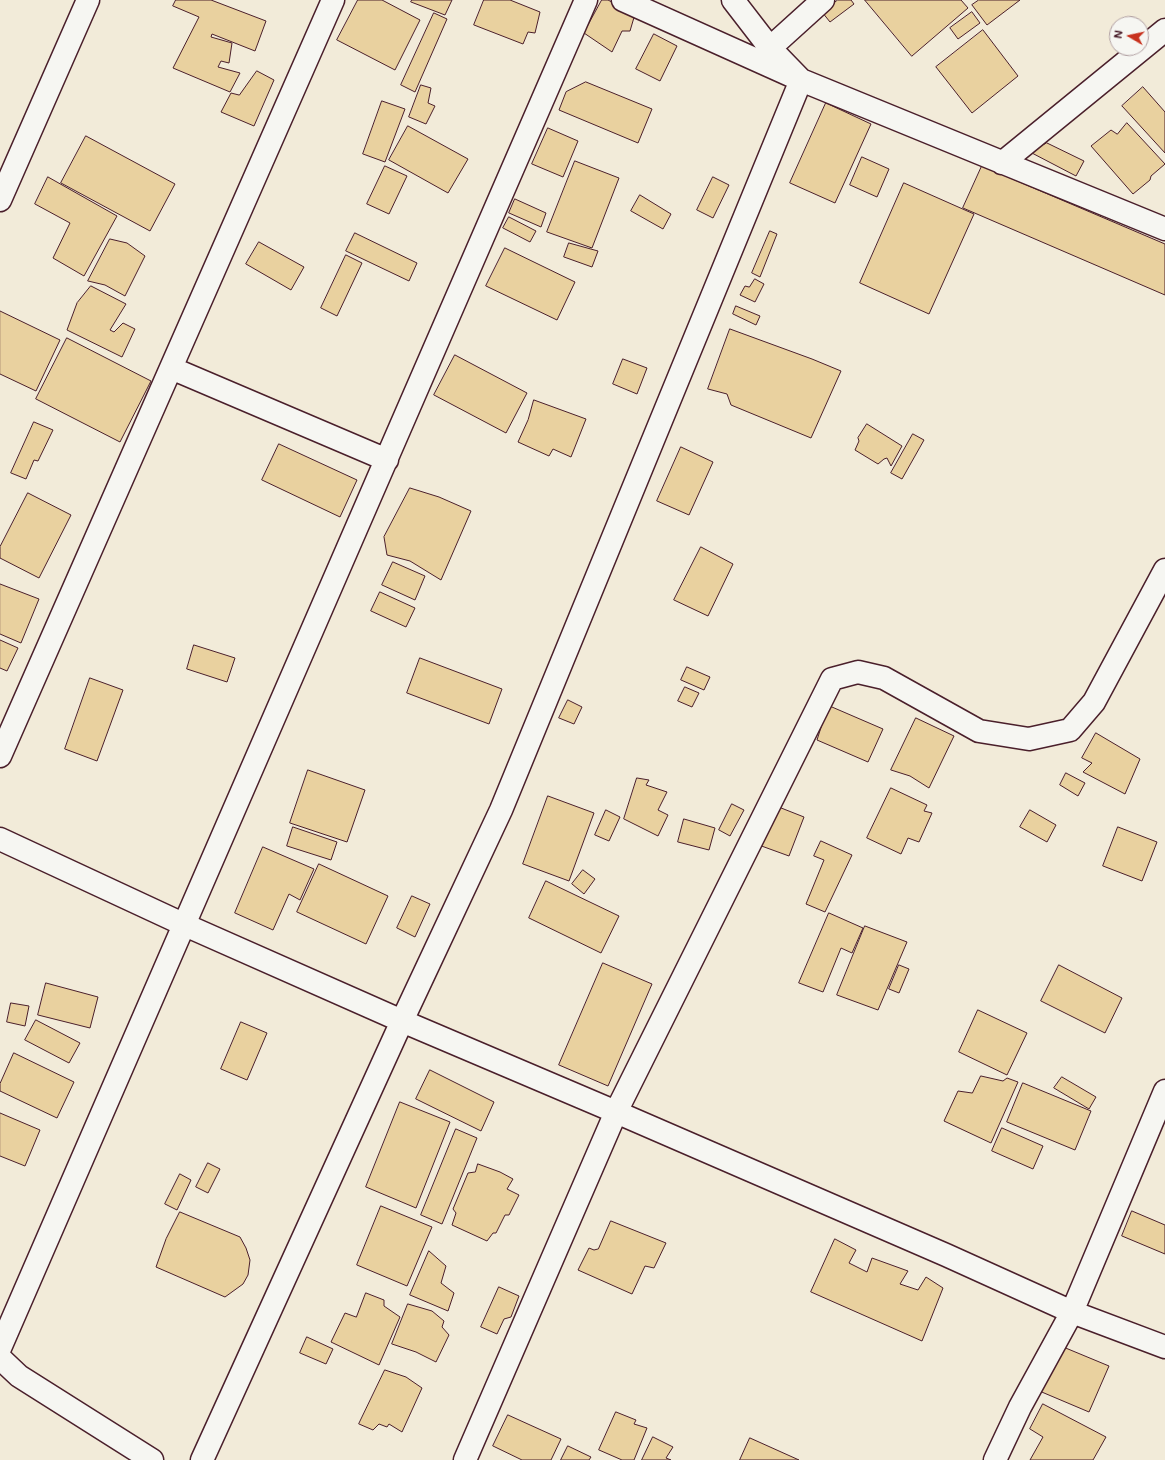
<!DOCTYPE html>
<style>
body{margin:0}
#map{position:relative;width:1165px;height:1460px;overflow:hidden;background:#f2ebd9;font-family:Mali,sans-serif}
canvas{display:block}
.north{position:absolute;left:1109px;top:16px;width:40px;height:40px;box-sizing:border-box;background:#f6f6f2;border:1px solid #b1a0a2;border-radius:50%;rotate:279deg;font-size:11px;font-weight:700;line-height:16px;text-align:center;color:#4a1f2b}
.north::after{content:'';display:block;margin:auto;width:14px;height:18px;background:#c8321e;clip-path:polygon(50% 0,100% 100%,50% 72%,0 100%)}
</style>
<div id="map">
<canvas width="1165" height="1460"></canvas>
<div class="north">N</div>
</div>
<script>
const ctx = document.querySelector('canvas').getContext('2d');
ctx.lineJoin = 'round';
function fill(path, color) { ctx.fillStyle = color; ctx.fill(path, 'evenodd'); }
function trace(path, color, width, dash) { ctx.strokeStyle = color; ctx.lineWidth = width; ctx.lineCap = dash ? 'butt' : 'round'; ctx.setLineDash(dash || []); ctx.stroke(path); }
const building = new Path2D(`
 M 176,0 L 211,0 L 266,21 L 255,51 L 212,34 L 211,37 L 232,43 L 229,63 L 221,61 L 218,67 L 240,73 L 230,92 L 173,68 L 199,17 L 173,6 Z
 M 358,0 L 382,0 L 420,20 L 395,70 L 337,40 Z
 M 412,0 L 452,0 L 445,15 L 411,2 Z
 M 484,0 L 510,0 L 540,12 L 535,33 L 528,32 L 523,44 L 474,25 Z
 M 602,0 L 608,0 L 635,14 L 630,31 L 622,31 L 612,52 L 584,33 Z
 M 838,0 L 851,0 L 854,4 L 830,22 L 822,12 Z
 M 865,0 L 961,0 L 968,8 L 912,56 Z
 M 979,0 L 1020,0 L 987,25 L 972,5 Z
 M 972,12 L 980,23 L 958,39 L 950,28 Z
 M 434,13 L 447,19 L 415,92 L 401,85 Z
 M 983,30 L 1018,76 L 972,113 L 936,67 Z
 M 654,34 L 677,46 L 660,81 L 636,69 Z
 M 257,71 L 274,80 L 254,126 L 221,112 L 231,93 L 239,95 Z
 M 586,82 L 652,109 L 638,143 L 559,110 L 566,92 Z
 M 421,85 L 431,88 L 428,103 L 435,106 L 426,124 L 409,117 Z
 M 1143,87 L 1165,112 L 1165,153 L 1122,106 Z
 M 382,101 L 405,109 L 385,162 L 363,154 Z
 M 826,103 L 871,124 L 835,203 L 790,183 Z
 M 1127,123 L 1165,164 L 1151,176 L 1150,180 L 1133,194 L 1091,146 L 1111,130 L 1117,134 Z
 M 408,126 L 468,159 L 448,193 L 389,160 Z
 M 548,128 L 578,141 L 563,177 L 532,164 Z
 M 86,136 L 175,184 L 150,231 L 61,183 Z
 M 1047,143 L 1084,161 L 1076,176 L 1030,152 Z
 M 862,157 L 889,169 L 877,197 L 850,185 Z
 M 575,161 L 619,178 L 592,248 L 547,232 Z
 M 385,166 L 407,176 L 389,214 L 367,204 Z
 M 982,166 L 1165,244 L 1165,295 L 963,208 Z
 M 48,177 L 117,216 L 84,276 L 53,258 L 70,223 L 35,204 Z
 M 713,177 L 729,185 L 713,218 L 697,210 Z
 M 904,183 L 974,214 L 929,314 L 860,283 Z
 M 640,195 L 671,214 L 663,229 L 631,211 Z
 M 515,199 L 546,213 L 541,227 L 509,213 Z
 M 509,217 L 536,231 L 530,242 L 503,228 Z
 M 770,231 L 777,234 L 760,277 L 752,273 Z
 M 355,233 L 417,263 L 409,281 L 346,251 Z
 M 110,239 L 127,243 L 145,256 L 125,296 L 105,285 L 88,281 Z
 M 259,242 L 304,267 L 291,290 L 246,264 Z
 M 569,243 L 598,251 L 592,267 L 564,257 Z
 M 505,248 L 575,282 L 557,320 L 486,286 Z
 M 346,255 L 362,263 L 337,316 L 321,308 Z
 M 755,279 L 764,284 L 755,302 L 740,295 L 745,286 L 749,287 Z
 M 91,286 L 126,304 L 110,330 L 114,332 L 123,323 L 135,329 L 122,357 L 67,330 L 77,303 Z
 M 736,306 L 760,316 L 756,325 L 733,314 Z
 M 0,311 L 60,340 L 36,391 L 0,374 Z
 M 730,329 L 812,359 L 841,371 L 811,438 L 731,405 L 727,394 L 708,389 Z
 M 67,338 L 151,381 L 120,442 L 36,399 Z
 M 455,355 L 527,393 L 506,433 L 434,395 Z
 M 623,359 L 647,368 L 637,394 L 613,384 Z
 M 534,400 L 586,419 L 571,457 L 553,449 L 549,456 L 518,442 L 528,420 Z
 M 34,422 L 53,430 L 38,461 L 34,460 L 26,479 L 11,473 Z
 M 867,424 L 902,446 L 891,466 L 887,458 L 884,459 L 878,464 L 855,450 L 859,441 L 858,438 Z
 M 913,434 L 924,440 L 902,479 L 891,473 Z
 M 279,444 L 357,480 L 340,517 L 262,480 Z
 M 681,447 L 713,462 L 689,515 L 657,501 Z
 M 410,488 L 439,497 L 471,511 L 441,580 L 410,561 L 387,555 L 384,537 Z
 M 28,493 L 71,515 L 39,578 L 0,558 L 0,547 Z
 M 701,547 L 733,564 L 708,616 L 674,600 Z
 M 393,562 L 425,576 L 415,600 L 382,585 Z
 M 0,584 L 39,599 L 21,643 L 0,634 Z
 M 380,592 L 415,608 L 406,627 L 371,611 Z
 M 0,640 L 18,648 L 7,671 L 0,668 Z
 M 194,645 L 235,658 L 227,682 L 187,669 Z
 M 420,658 L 502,689 L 489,724 L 407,693 Z
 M 687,667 L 710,677 L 704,690 L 681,680 Z
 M 90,678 L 123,690 L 97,761 L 65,749 Z
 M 685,687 L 699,693 L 692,707 L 678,701 Z
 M 568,700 L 582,707 L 574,724 L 559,718 Z
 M 825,704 L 883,729 L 868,762 L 817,740 L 823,721 Z
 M 916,718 L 954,736 L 929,788 L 910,776 L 891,770 Z
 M 1096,733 L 1140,759 L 1125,794 L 1083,772 L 1092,763 L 1082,758 Z
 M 308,770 L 365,790 L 347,842 L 290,823 Z
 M 1066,773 L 1085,783 L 1078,796 L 1060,785 Z
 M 637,778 L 649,780 L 646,785 L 667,792 L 658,810 L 668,815 L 658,836 L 624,819 Z
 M 891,788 L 927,805 L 924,811 L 932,813 L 919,842 L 908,838 L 901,854 L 867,838 Z
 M 548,796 L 594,813 L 569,881 L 523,864 Z
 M 732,804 L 744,810 L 730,836 L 719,830 Z
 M 771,804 L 804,817 L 789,856 L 756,844 Z
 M 606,810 L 620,817 L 609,841 L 595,835 Z
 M 1030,810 L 1056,825 L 1047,842 L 1020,827 Z
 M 684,819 L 715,828 L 709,850 L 678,842 Z
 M 293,827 L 337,842 L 331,860 L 287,846 Z
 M 1118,827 L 1157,842 L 1142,881 L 1103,866 Z
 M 821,841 L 852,855 L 825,912 L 806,904 L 824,860 L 814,856 Z
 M 263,847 L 314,869 L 300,900 L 289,894 L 273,930 L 235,913 Z
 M 319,864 L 388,896 L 366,944 L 297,912 Z
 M 583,870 L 595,879 L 584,894 L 572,884 Z
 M 546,881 L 619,916 L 601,953 L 529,918 Z
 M 412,896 L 430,904 L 415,937 L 397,928 Z
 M 829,913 L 863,928 L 852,953 L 841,948 L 823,992 L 799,983 Z
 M 865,926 L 907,942 L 878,1010 L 837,995 Z
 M 603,963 L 652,984 L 608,1086 L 559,1065 Z
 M 899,965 L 909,969 L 899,993 L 889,989 Z
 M 1059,965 L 1122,998 L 1105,1033 L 1041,1001 Z
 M 46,983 L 98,997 L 90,1028 L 38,1015 Z
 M 11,1003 L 29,1006 L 25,1026 L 7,1022 Z
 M 978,1010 L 1027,1033 L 1007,1075 L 959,1052 Z
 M 36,1020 L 80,1043 L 69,1063 L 25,1040 Z
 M 241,1022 L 267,1033 L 247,1080 L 221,1069 Z
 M 14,1053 L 74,1082 L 57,1118 L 0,1091 L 0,1084 Z
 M 430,1070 L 494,1102 L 481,1131 L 416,1099 Z
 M 981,1076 L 1003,1081 L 1007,1078 L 1018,1082 L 991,1143 L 944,1121 L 958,1091 L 972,1093 Z
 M 1062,1077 L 1096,1097 L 1089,1109 L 1054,1088 Z
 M 1023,1083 L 1091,1111 L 1075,1150 L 1007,1122 Z
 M 400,1102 L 450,1122 L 416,1208 L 366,1187 Z
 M 0,1113 L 40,1130 L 25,1166 L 0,1156 Z
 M 1002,1128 L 1043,1146 L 1033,1169 L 992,1151 Z
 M 456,1129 L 477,1138 L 442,1224 L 421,1215 Z
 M 208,1163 L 220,1169 L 208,1193 L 196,1187 Z
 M 478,1164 L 500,1172 L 513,1179 L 507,1189 L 519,1195 L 509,1215 L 505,1215 L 496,1233 L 493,1233 L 487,1241 L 452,1225 L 456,1213 L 453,1209 L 468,1173 L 475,1172 Z
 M 180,1174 L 191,1180 L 177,1210 L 165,1204 Z
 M 381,1206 L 432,1227 L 407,1286 L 357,1265 Z
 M 1132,1211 L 1165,1225 L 1165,1254 L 1122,1236 Z
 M 180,1212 L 240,1237 L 246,1248 L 250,1260 L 248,1275 L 243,1284 L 225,1297 L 156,1267 L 166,1239 Z
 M 611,1221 L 666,1243 L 654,1268 L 645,1266 L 632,1294 L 578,1270 L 589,1248 L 594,1250 L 598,1249 Z
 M 835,1239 L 856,1250 L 849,1263 L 867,1272 L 872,1258 L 908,1271 L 900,1284 L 918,1290 L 926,1277 L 943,1288 L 922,1341 L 811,1292 Z
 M 429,1251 L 446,1266 L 441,1283 L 454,1293 L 448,1311 L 410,1295 Z
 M 499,1287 L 519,1296 L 511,1317 L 504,1319 L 497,1334 L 481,1327 Z
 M 366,1293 L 384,1300 L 384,1306 L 400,1317 L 379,1365 L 331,1342 L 345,1313 L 356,1317 Z
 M 408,1304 L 432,1311 L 444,1321 L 442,1327 L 449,1335 L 436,1362 L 416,1352 L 392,1344 Z
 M 307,1337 L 333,1349 L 326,1364 L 300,1353 Z
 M 1056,1344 L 1109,1366 L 1089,1412 L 1037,1390 Z
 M 385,1370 L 406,1377 L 422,1388 L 402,1432 L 389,1424 L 387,1427 L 379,1424 L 373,1430 L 359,1424 Z
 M 1043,1404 L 1106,1437 L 1093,1460 L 1030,1460 L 1043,1437 L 1030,1429 Z
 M 616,1412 L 636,1420 L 634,1424 L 647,1428 L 634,1460 L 622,1460 L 599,1450 Z
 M 508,1415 L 561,1439 L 551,1460 L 522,1460 L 493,1446 Z
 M 653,1437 L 673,1447 L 666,1458 L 671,1460 L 642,1460 Z
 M 750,1438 L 799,1460 L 740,1460 Z
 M 568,1446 L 591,1457 L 589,1460 L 561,1460 Z`);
fill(building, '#e9d19f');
trace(building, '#4a1f2b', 1);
const street = new Path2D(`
 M 623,0 L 801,80 L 1165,229
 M 770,48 L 823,0
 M 1002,163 L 1165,30
 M 0,200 L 88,0
 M 171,368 L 387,460
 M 0,756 L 333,0
 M 0,839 L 185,925 L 402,1021 L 616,1112 L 946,1255 L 1072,1312 L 1165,1347
 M 0,1348 L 586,0
 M 0,1358 L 19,1376 L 152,1460
 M 202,1460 L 402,1021 L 501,810 L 801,80 L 770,48 L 733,0
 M 465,1460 L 616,1112 L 832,679 L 858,672 L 884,678 L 979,731 L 1029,739 L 1070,730 L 1094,702 L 1165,570
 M 995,1460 L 1020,1407 L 1072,1312 L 1165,1091`);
trace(street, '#4a1f2b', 25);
trace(street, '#f6f6f2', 22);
</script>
